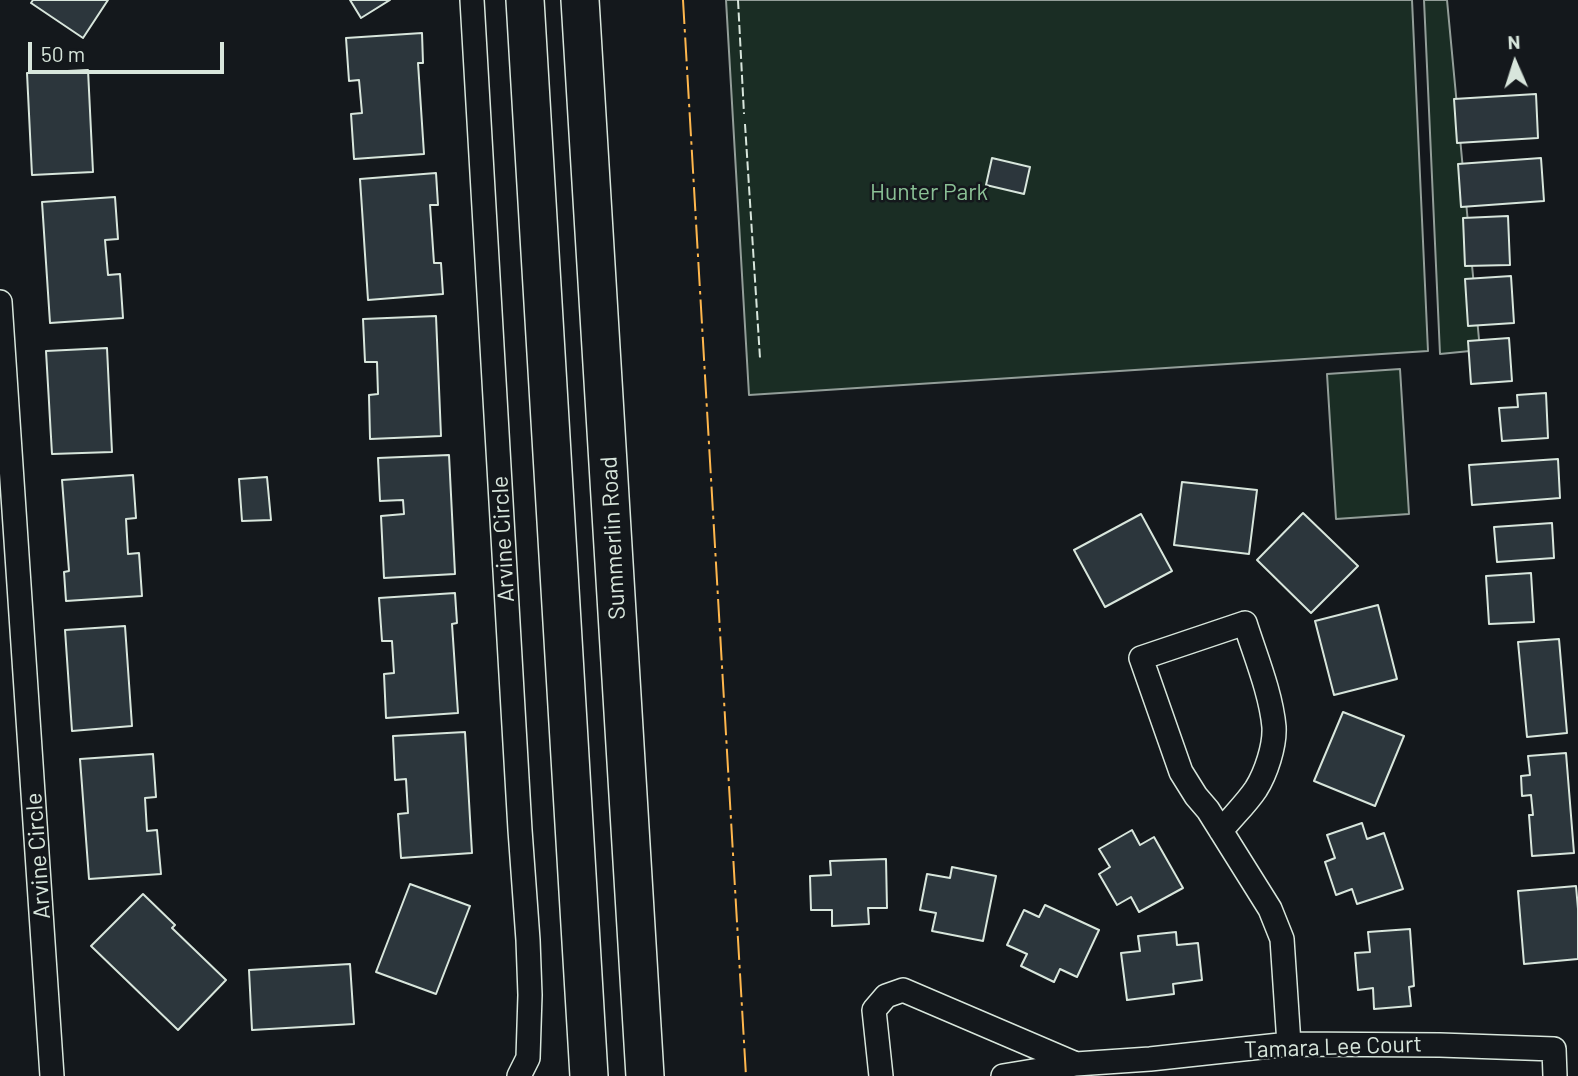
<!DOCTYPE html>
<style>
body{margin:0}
#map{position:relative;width:1578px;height:1076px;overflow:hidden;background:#14181c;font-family:Barlow,sans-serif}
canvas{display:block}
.north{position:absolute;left:1480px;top:28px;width:70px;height:70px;-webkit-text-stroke:5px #14181c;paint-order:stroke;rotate:357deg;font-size:19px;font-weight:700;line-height:28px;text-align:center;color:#d8e6dc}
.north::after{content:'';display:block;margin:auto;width:24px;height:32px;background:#d8e6dc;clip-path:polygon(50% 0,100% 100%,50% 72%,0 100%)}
.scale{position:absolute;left:28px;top:42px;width:196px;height:32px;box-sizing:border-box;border:4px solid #d8e6dc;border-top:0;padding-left:9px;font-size:21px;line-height:24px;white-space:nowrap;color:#d8e6dc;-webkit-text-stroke:5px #14181c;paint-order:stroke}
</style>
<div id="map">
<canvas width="1578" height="1076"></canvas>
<div class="north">N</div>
<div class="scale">50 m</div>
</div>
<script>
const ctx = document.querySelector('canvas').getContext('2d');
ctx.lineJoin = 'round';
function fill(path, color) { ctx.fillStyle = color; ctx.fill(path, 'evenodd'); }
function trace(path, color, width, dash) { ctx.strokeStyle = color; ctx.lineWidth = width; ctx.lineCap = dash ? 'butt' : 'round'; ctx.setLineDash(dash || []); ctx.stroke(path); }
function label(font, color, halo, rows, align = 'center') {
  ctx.font = font + ' Barlow,sans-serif'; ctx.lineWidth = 5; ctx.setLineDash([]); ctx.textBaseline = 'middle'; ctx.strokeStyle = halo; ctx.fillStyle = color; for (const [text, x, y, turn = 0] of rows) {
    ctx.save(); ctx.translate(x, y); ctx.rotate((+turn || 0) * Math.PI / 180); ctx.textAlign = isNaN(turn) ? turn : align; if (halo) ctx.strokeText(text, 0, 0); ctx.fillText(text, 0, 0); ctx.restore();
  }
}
const green = new Path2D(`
 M 726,0 L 1412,0 L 1428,351 L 749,395 Z
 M 1424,0 L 1447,0 L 1480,350 L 1440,354 Z
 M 1400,369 L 1409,514 L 1336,519 L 1327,374 Z`);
fill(green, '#1a2d24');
trace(green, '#939e99', 2);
const building = new Path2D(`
 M 33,0 L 108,0 L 83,38 L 31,3 Z
 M 350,0 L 390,0 L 361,18 Z
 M 422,33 L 423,63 L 418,63 L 424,154 L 354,159 L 351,114 L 362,113 L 359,80 L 349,81 L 346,38 Z
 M 88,70 L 93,172 L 32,175 L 27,73 Z
 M 1536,94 L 1538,138 L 1457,143 L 1454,99 Z
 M 992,158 L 1030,167 L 1024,194 L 986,185 Z
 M 1541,158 L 1544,201 L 1461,207 L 1458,164 Z
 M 436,173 L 438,205 L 430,205 L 434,263 L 441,263 L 443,294 L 368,300 L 360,179 Z
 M 115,197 L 118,239 L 105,240 L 108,275 L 120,274 L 123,318 L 50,323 L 42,202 Z
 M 1508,216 L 1510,265 L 1465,266 L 1463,218 Z
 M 1511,276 L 1514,323 L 1468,326 L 1465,279 Z
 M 436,316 L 441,436 L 370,439 L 369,395 L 378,394 L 377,362 L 365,362 L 363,319 Z
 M 1509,338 L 1512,381 L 1471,384 L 1468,341 Z
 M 107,348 L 112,452 L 52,454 L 46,351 Z
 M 1546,393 L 1548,438 L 1502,441 L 1499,408 L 1518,407 L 1517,395 Z
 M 449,455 L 455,574 L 384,578 L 381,516 L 404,514 L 403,500 L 380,501 L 378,458 Z
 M 1558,459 L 1560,498 L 1472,505 L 1469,465 Z
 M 133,475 L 136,518 L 126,519 L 128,554 L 139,553 L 142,596 L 66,601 L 64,572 L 69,571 L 62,480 Z
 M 267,477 L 271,520 L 242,521 L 239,479 Z
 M 1182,482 L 1257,490 L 1249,554 L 1174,545 Z
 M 1303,513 L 1358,566 L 1311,613 L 1257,560 Z
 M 1141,514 L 1172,571 L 1105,607 L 1074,550 Z
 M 1552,523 L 1554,558 L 1497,562 L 1494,527 Z
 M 1531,573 L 1534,622 L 1489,624 L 1486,576 Z
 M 455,593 L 457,623 L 452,624 L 458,713 L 386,718 L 384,674 L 394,673 L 392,641 L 382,641 L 379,598 Z
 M 1378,605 L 1397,679 L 1334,695 L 1315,621 Z
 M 125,626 L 132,726 L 72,731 L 65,630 Z
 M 1559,639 L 1567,733 L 1527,737 L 1518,642 Z
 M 1343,712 L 1404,736 L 1375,806 L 1314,781 Z
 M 465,732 L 472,853 L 401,858 L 398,814 L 408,813 L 406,779 L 395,780 L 393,736 Z
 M 1566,753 L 1574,853 L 1532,856 L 1529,815 L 1533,815 L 1531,795 L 1522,796 L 1521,776 L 1530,775 L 1528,756 Z
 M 153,754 L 156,797 L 145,798 L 147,831 L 157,830 L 161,874 L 89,879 L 80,759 Z
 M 1362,823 L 1367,839 L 1384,833 L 1403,889 L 1357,904 L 1352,889 L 1336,895 L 1325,862 L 1335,858 L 1327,835 Z
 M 1132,830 L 1140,845 L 1154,837 L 1183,888 L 1139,912 L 1131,897 L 1117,905 L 1099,874 L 1110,867 L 1099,849 Z
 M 886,859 L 887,908 L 868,908 L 869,924 L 832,926 L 832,910 L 811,910 L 810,876 L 831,875 L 830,861 Z
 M 952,867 L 996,876 L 983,941 L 932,931 L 936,913 L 920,910 L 927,874 L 950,878 Z
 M 410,884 L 470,906 L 436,994 L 376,972 Z
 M 1576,886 L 1578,909 L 1578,959 L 1524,964 L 1518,891 Z
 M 143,894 L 175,925 L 172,928 L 226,980 L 178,1030 L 91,946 Z
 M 1045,905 L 1099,930 L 1077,977 L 1060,969 L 1054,982 L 1021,966 L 1027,954 L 1007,945 L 1024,910 L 1039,917 Z
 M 1410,929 L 1414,986 L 1409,987 L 1411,1006 L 1374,1009 L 1373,988 L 1358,990 L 1355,953 L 1370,952 L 1368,932 Z
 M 1176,932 L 1177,945 L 1198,943 L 1202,980 L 1173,984 L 1174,994 L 1127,1000 L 1121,953 L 1140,951 L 1138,936 Z
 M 350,964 L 354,1024 L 252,1030 L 249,970 Z`);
fill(building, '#2c363c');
trace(building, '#d8e6dc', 2);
const minor = new Path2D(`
 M 472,0 L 520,830 L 528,940 L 530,995 L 528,1058 L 519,1076
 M 0,302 L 52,1076
 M 1221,831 C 1232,817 1246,804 1256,789 C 1266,773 1275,746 1274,727 C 1271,693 1255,655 1245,623 L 1141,658 L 1181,772 L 1196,796 L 1208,810 L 1270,909 L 1282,939 L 1289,1044
 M 881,1076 L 874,1010 L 886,996 L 903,990 L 1076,1064
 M 1003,1076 L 1076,1064 L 1150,1059 L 1289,1044 L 1440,1045 L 1554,1049 L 1555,1076`);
const primary = new Path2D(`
 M 525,0 L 589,1076
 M 580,0 L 645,1076`);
trace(minor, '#d8e6dc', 26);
trace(primary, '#d8e6dc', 40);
trace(minor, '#14181c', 23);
trace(primary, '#14181c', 37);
trace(new Path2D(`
 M 738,0 L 744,114
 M 745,124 L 760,358`), '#d8e6dc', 2, [9, 3.5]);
trace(new Path2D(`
 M 683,0 L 746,1076`), '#ffb74d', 2, [24, 5, 3.5, 5]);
label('23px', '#8ac095', '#14181c', [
 ["Hunter Park",929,192]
]);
label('23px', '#d8e6dc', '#14181c', [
 ["Summerlin Road",613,538,-93],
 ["Arvine Circle",503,539,-93],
 ["Arvine Circle",38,856,-94],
 ["Tamara Lee Court",1333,1047,-2]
]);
</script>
